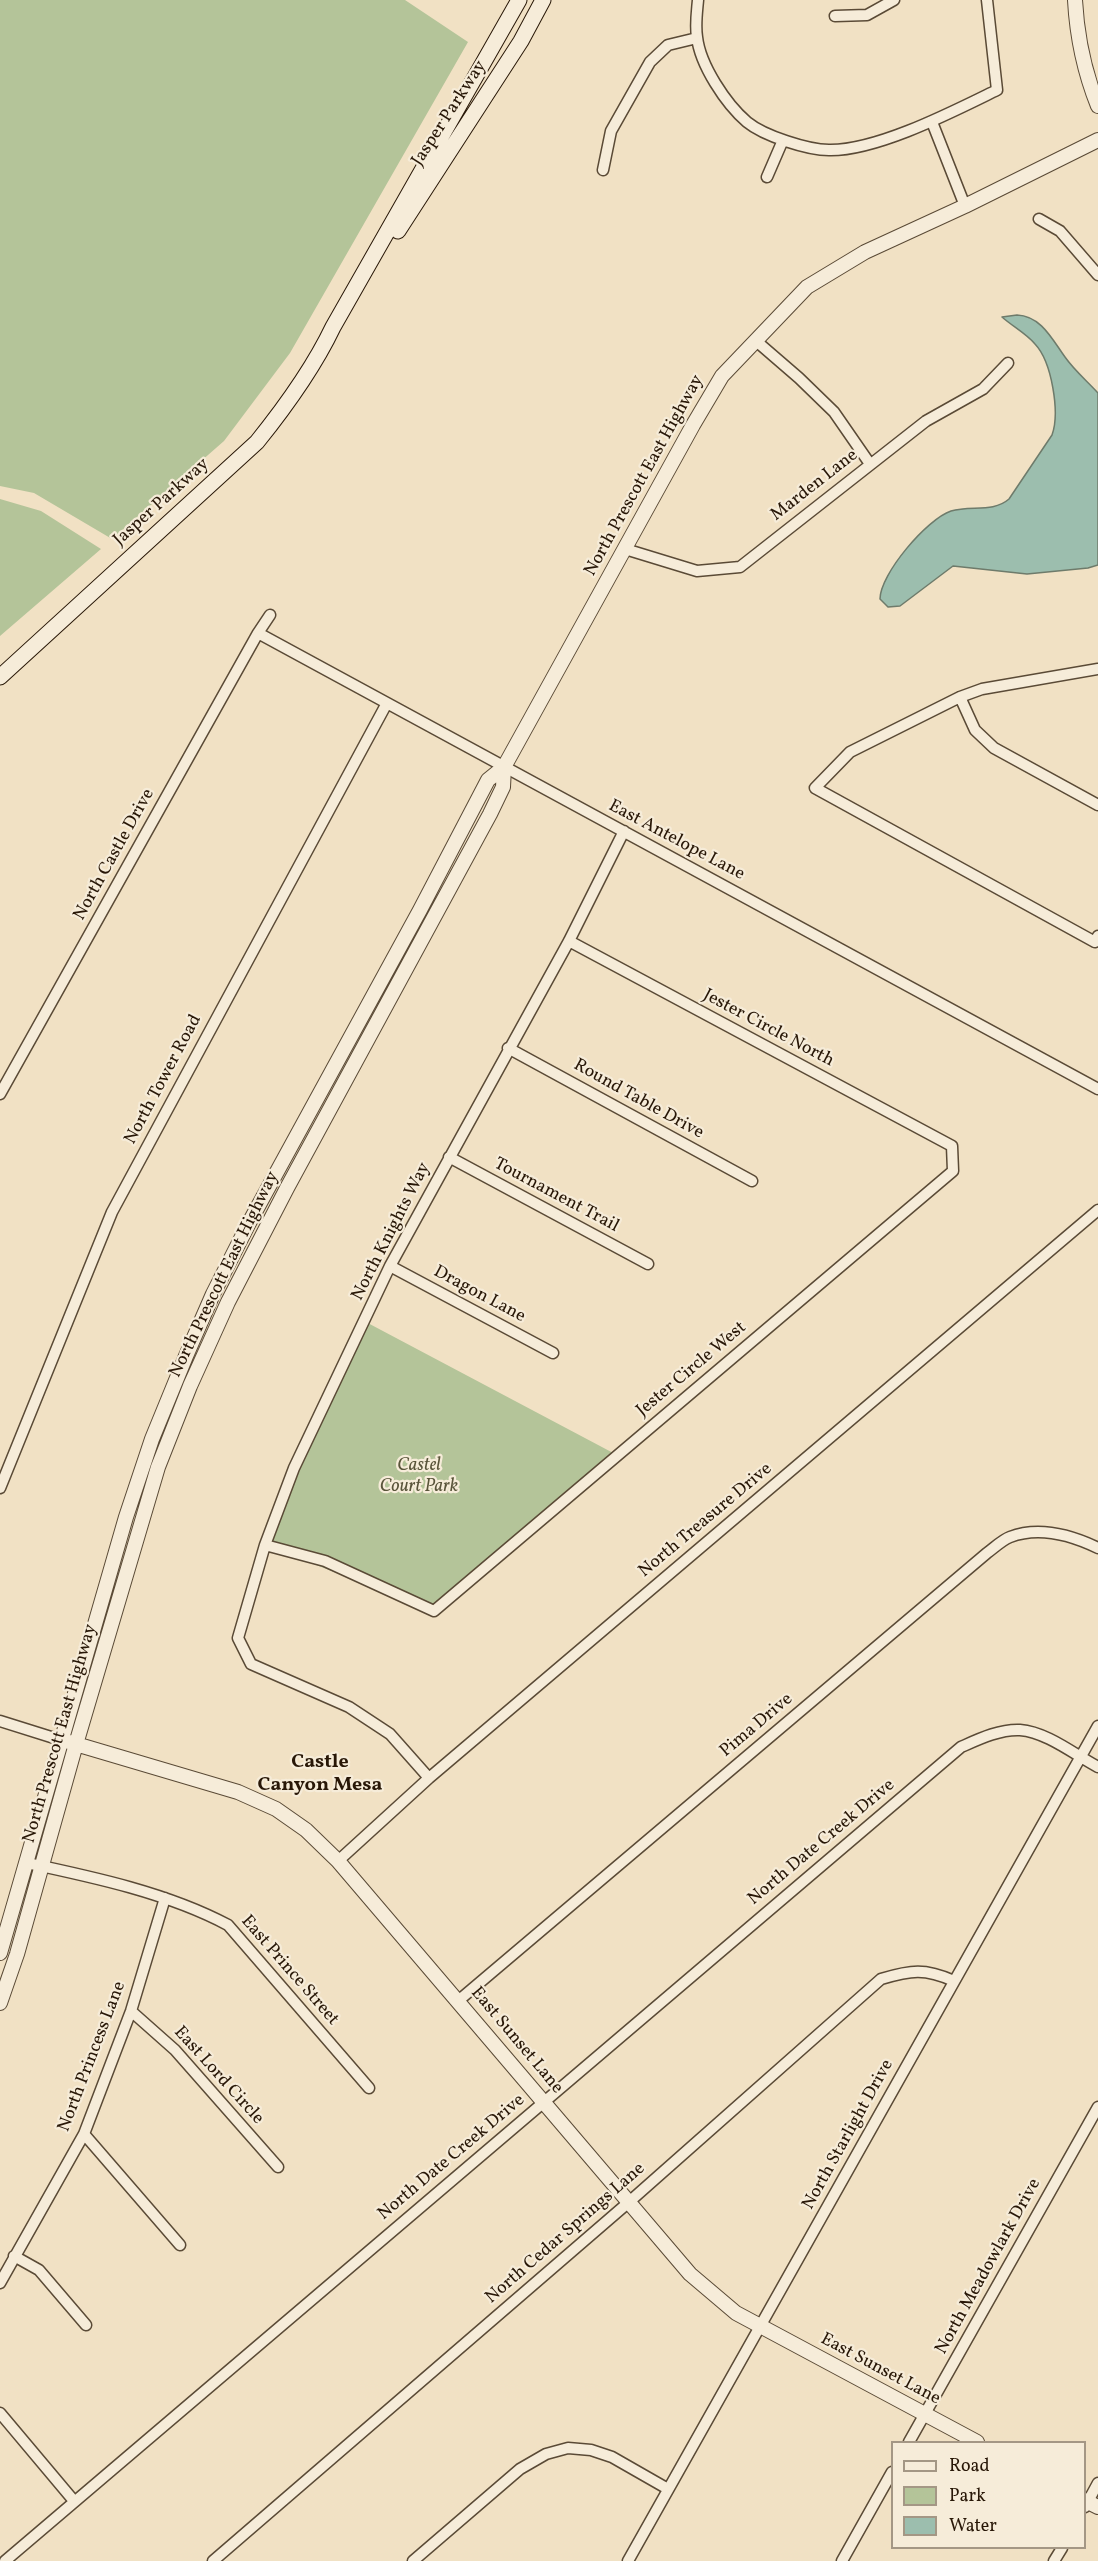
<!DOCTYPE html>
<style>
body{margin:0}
#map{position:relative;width:1098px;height:2561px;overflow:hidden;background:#f1e1c4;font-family:Vollkorn,serif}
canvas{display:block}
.legend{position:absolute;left:891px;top:2441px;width:195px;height:108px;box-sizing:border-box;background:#f6ecd9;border:2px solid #a49785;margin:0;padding:8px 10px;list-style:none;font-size:18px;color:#281707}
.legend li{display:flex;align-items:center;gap:12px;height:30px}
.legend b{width:30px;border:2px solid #a49785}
</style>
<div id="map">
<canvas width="1098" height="2561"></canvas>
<ul class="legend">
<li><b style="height:8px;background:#f6ecd9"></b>Road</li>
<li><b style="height:16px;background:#b4c499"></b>Park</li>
<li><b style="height:16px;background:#9cbeae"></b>Water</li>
</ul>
</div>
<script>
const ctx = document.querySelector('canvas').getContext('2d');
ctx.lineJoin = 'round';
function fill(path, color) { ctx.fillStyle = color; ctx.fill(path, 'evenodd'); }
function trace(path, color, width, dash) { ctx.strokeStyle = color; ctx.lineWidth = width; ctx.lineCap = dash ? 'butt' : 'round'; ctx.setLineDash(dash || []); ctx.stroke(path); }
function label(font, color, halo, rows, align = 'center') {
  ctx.font = font + ' Vollkorn,serif'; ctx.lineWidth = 4.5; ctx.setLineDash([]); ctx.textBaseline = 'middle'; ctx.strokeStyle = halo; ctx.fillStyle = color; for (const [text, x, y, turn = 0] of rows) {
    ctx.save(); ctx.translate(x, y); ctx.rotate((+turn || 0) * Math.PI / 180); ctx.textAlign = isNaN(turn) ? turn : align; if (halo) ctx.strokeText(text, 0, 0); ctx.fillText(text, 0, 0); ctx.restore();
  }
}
fill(new Path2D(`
 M 0,0 L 405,0 L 468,42 L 290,353 L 224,441 L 112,539 L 34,493 L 0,486 Z
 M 0,499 L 41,511 L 101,549 L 0,636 Z
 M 364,1321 L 617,1455 L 434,1611 L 265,1545 Z`), '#b4c499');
const water = new Path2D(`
 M 1017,315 C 1041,316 1052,339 1065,357 C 1074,370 1087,381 1098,393 L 1098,565 L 1088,568 L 1027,574 L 953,566 L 900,606 L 888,607 L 880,599 C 880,574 927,519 951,511 C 971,505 993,513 1009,499 L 1052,435 C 1060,413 1052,362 1035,344 C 1027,334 1012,326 1002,317 Z`);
fill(water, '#9cbeae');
trace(water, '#6e7b6b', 1.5);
const minor = new Path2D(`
 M 698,0 C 697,12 695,25 697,37 C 700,65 726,104 747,122 C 764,136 808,150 829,150 C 877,151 954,111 997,90 L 987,0
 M 835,16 L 867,15 L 894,0
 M 932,122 L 965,206
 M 603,170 L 611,131 L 650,62 L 668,45 L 697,38
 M 767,177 L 783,140
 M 1039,219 L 1060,231 L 1098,275
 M 755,340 L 799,378 L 834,412 L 870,464
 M 625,549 L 697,571 L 740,567 L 926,421 L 983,389 L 1008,363
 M 270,615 L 258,633 L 1098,1089
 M 1098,669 L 982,689 L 960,697 L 850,752 L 815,788 L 1095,942 L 1098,936
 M 960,697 L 975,730 L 994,748 L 1098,805
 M 508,1048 L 752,1181
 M 0,1094 L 258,633
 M 449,1157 L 648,1264
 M 390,1266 L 553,1353
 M 0,1488 L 112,1212 L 387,703
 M 265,1545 L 325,1561 L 434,1611 L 953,1171 L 952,1146 L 569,941
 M 0,1721 L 67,1742
 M 429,1778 L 390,1734 L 349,1707 L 251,1664 L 238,1638 L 265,1545 L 294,1468 L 390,1266 L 569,941 L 624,831
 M 338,1861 L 429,1778 L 1098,1210
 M 27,1863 C 93,1877 168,1893 228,1925 L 369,2088
 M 458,2001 L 987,1553 C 994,1548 1002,1540 1010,1537 C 1039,1526 1071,1535 1098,1548
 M 131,2011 L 175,2050 L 278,2167
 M 84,2134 L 180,2245
 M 14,2256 L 39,2270 L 86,2325
 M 0,2283 L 84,2134 L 131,2011 L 165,1898
 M 0,2413 L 74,2501
 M 909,2442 L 1098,2107
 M 1085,2507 L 1098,2483
 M 5,2561 L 961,1747 C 979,1739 1000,1729 1020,1730 C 1047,1732 1075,1755 1098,1767
 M 213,2561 L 629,2202 L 881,1979 C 911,1970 925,1968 954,1981
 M 413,2561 L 520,2469 L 546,2454 L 568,2448 L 591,2450 L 612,2457 L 668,2489
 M 628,2561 L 1098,1726
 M 842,2561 L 892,2472
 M 1054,2561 L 1062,2548`);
const tertiary = new Path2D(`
 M 1075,0 C 1077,37 1084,71 1098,106
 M 69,1742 L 238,1792 L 276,1809 L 306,1830 L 338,1861 L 690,2274 L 736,2313 L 977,2442
 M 0,1953 L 126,1517 L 152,1439 L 186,1356 L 213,1294 L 249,1223 L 420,910 L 488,780 L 504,767 L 693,425 L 722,376 L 807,287 L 865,252 L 965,206 L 1098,140
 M 0,2003 L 17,1954 L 76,1744 L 158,1467 L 190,1386 L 228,1302 L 287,1188 L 490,814 L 503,787 L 504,767
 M 1084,2500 L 1098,2507`);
const secondary = new Path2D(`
 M 398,231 L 521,41 L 543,0
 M 0,677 L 257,442 C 286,406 313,369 333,327 L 519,0`);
trace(minor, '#5a4a36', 13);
trace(tertiary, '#5a4a36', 16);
trace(secondary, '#281707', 17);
trace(minor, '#f6ecd9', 10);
trace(tertiary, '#f6ecd9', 14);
trace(secondary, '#f6ecd9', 15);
label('18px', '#281707', '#f6ecd9', [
 ["Jasper Parkway",450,114,-57],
 ["North Prescott East Highway",645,476,-61],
 ["Marden Lane",815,486,-38],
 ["Jasper Parkway",162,503,-42],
 ["East Antelope Lane",676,841,28],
 ["North Castle Drive",115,855,-61],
 ["Jester Circle North",768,1029,28],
 ["North Tower Road",164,1080,-62],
 ["Round Table Drive",638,1100,29],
 ["Tournament Trail",556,1196,28],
 ["North Knights Way",392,1232,-63],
 ["North Prescott East Highway",225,1275,-64],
 ["Dragon Lane",479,1295,28],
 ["Jester Circle West",692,1370,-40],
 ["North Treasure Drive",706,1521,-40],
 ["Pima Drive",757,1726,-40],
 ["North Prescott East Highway",61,1734,-74],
 ["North Date Creek Drive",822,1843,-40],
 ["East Prince Street",289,1971,49],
 ["East Sunset Lane",516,2041,50],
 ["North Princess Lane",93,2057,-69],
 ["East Lord Circle",218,2076,48],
 ["North Starlight Drive",849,2135,-61],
 ["North Date Creek Drive",452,2158,-40],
 ["North Cedar Springs Lane",566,2234,-41],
 ["North Meadowlark Drive",989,2267,-61],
 ["East Sunset Lane",880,2370,28]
]);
label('italic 18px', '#59543a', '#f6ecd9', [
 ["Castel",419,1467],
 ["Court Park",419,1488]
]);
label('bold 20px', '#281707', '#f6ecd9', [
 ["Castle",320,1763],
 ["Canyon Mesa",320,1786]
]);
</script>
